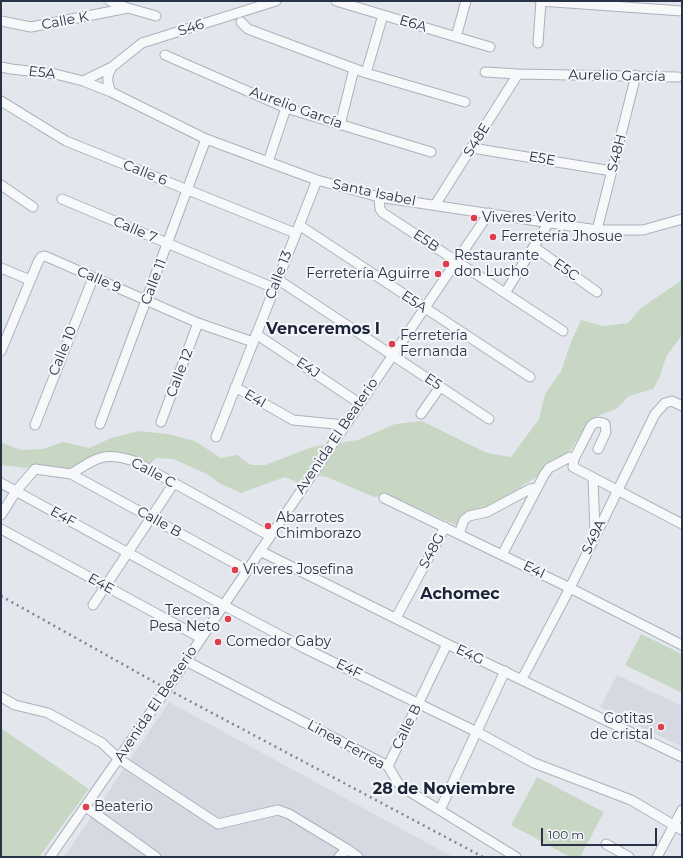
<!DOCTYPE html>
<meta charset="utf-8">
<style>
body{margin:0}
#map{position:relative;width:683px;height:858px;overflow:hidden;background:#e3e7ed;font-family:Montserrat,sans-serif}
canvas{display:block}
.frame{position:absolute;inset:0;border:2px solid #293347;pointer-events:none}
.scale{position:absolute;left:541px;top:828px;width:116px;height:18px;box-sizing:border-box;border:2px solid #293347;border-top:0;padding-left:5px;font-size:12px;line-height:14px;white-space:nowrap;color:#293347;-webkit-text-stroke:3px #f4f6f9;paint-order:stroke}
</style>
<div id="map">
<canvas width="683" height="858"></canvas>
<div class="frame"></div>
<div class="scale">100 m</div>
</div>
<script>
const ctx = document.querySelector('canvas').getContext('2d');
ctx.lineJoin = 'round';
function fill(path, color) { ctx.fillStyle = color; ctx.fill(path, 'evenodd'); }
function trace(path, color, width, dash) { ctx.strokeStyle = color; ctx.lineWidth = width; ctx.lineCap = dash ? 'butt' : 'round'; ctx.setLineDash(dash || []); ctx.stroke(path); }
function label(font, color, halo, rows, align = 'center') {
  ctx.font = font + ' Montserrat,sans-serif'; ctx.lineWidth = 4; ctx.setLineDash([]); ctx.textBaseline = 'middle'; ctx.strokeStyle = halo; ctx.fillStyle = color; for (const [text, x, y, turn = 0] of rows) {
    ctx.save(); ctx.translate(x, y); ctx.rotate((+turn || 0) * Math.PI / 180); ctx.textAlign = isNaN(turn) ? turn : align; if (halo) ctx.strokeText(text, 0, 0); ctx.fillText(text, 0, 0); ctx.restore();
  }
}
fill(new Path2D(`
 M 617,675 L 682,706 L 682,747 L 600,707 Z
 M 169,702 L 453,857 L 64,857 Z`), '#d4d9e2');
fill(new Path2D(`
 M 682,280 L 682,335 L 666,357 L 660,376 L 653,389 L 629,396 L 616,409 L 600,415 L 589,422 L 568,454 L 553,462 L 539,475 L 515,491 L 485,507 L 458,526 L 387,495 L 374,497 L 327,477 L 305,473 L 298,483 L 285,477 L 241,493 L 219,483 L 207,474 L 173,459 L 156,458 L 150,464 L 119,452 L 95,455 L 68,470 L 39,465 L 26,468 L 1,465 L 2,443 L 21,450 L 43,449 L 63,442 L 90,448 L 111,438 L 139,431 L 168,434 L 195,441 L 221,458 L 237,455 L 251,465 L 265,465 L 312,447 L 358,440 L 395,424 L 422,421 L 487,453 L 511,457 L 539,419 L 545,394 L 561,371 L 571,342 L 581,320 L 603,326 L 628,323 L 641,308 Z
 M 641,634 L 682,654 L 682,693 L 625,665 Z
 M 1,728 L 89,789 L 39,857 L 1,857 Z
 M 537,777 L 604,812 L 580,857 L 570,857 L 511,825 Z`), '#c8d7c4');
const minor = new Path2D(`
 M 110,1 L 127,8
 M 336,1 L 490,47
 M 540,1 L 682,11
 M 1,21 L 31,27 L 128,8 L 156,16
 M 241,22 L 248,29 L 366,73 L 465,102
 M 456,37 L 466,1
 M 538,43 L 541,1
 M 165,55 L 286,108 L 431,152
 M 1,67 L 11,69 L 55,74 L 83,81 L 111,92 L 206,139 L 317,180 L 379,197 L 597,230 L 643,230 L 682,219
 M 485,72 L 518,74 L 678,77
 M 366,73 L 383,15
 M 83,81 L 112,67 L 142,43 L 276,1
 M 111,92 C 107,82 106,77 112,67
 M 1,101 L 66,141 L 295,233
 M 340,125 L 354,69
 M 472,148 L 612,171
 M 268,162 L 286,108
 M 1,185 L 33,207
 M 379,197 L 380,209 L 383,213 L 563,331
 M 62,199 L 274,288
 M 435,205 L 518,74
 M 299,225 L 530,377
 M 597,230 L 636,75
 M 534,247 L 597,292
 M 1,268 L 30,280
 M 277,279 L 489,419
 M 505,293 L 549,222
 M 256,334 L 359,403
 M 1,351 L 38,262 L 41,257 L 45,256 L 198,323 L 253,342
 M 235,387 L 293,420 L 345,425
 M 421,414 L 440,387
 M 161,422 L 198,323
 M 100,424 L 206,139
 M 35,425 L 93,278
 M 216,437 L 317,180
 M 598,449 L 606,432 L 605,424 C 599,421 595,422 591,426 L 574,459 L 573,467 L 682,524
 M 71,474 L 247,570
 M 593,478 L 595,532
 M 1,483 L 223,605 L 304,648 L 477,732 L 534,763 L 631,800 L 682,830
 M 384,498 L 570,588 L 682,645
 M 1,515 L 16,491 L 35,469 L 71,474 C 96,458 104,451 134,461 L 270,536
 M 1,529 L 201,638
 M 459,534 L 464,520 L 469,516 L 487,512 L 530,489 L 537,488
 M 260,551 L 447,644 L 682,757
 M 502,555 L 544,475 L 549,468 L 570,457 L 574,459
 M 93,605 L 174,483
 M 396,618 L 445,527
 M 186,661 L 388,766 L 398,783 L 407,790 L 516,857
 M 522,679 L 570,588 L 655,414 L 665,403 L 672,401 L 682,406
 M 1,697 L 15,705 L 48,713 L 102,743 L 119,759 L 218,824 L 278,810 L 289,814 L 347,849
 M 388,766 L 447,644
 M 86,807 L 156,857
 M 440,810 L 505,671
 M 606,844 L 629,857
 M 50,857 L 167,689 L 489,213
 M 339,857 L 347,849 L 358,857
 M 657,857 L 682,810`);
trace(minor, '#abb1bb', 11);
trace(minor, '#f7f8fa', 9);
trace(new Path2D(`
 M 1,596 L 167,689 L 483,857`), '#7b8598', 2.5, [2, 4]);
for (const [x, y, r, color] of [
 [474,218,4,"#dc3d4f"],
 [493,237,4,"#dc3d4f"],
 [446,264,4,"#dc3d4f"],
 [438,274,4,"#dc3d4f"],
 [392,344,4,"#dc3d4f"],
 [268,526,4,"#dc3d4f"],
 [235,570,4,"#dc3d4f"],
 [228,619,4,"#dc3d4f"],
 [218,642,4,"#dc3d4f"],
 [661,727,4,"#dc3d4f"],
 [86,807,4,"#dc3d4f"]
]) { const dot = new Path2D(); dot.arc(x, y, r, 0, 2 * Math.PI); ctx.fillStyle = color; ctx.fill(dot); trace(dot, '#f4f6f9', 1.5); }
label('14px', '#293347', '#f4f6f9', [
 ["Calle K",65,21,-11],
 ["E6A",413,24,17],
 ["S46",191,28,-18],
 ["E5A",42,73,7],
 ["Aurelio García",617,76,1],
 ["Aurelio García",296,108,20],
 ["S48E",477,140,-58],
 ["S48H",617,153,-76],
 ["E5E",542,159,10],
 ["Calle 6",145,173,22],
 ["Santa Isabel",374,193,12],
 ["Calle 7",135,230,23],
 ["E5B",426,241,34],
 ["E5C",566,270,35],
 ["Calle 13",279,275,-69],
 ["Calle 9",99,280,23],
 ["Calle 11",154,282,-69],
 ["E5A",414,302,34],
 ["Calle 10",63,351,-68],
 ["E4J",308,368,34],
 ["Calle 12",180,373,-69],
 ["E5",433,382,34],
 ["E4I",255,399,30],
 ["Avenida El Beaterio",337,436,-56],
 ["Calle C",153,473,28],
 ["E4F",63,517,29],
 ["Calle B",159,522,29],
 ["S49A",594,537,-64],
 ["S48G",432,551,-62],
 ["E4I",534,570,26],
 ["E4E",101,584,29],
 ["E4G",470,655,25],
 ["E4F",349,669,26],
 ["Avenida El Beaterio",156,704,-56],
 ["Calle B",407,727,-64],
 ["Linea Ferrea",346,745,29]
]);
label('14px', '#293347', '#f4f6f9', [
 ["Viveres Verito",482,218],
 ["Ferretería Jhosue",501,237],
 ["Restaurante",454,256],
 ["don Lucho",454,272],
 ["Ferretería Aguirre",430,274,"right"],
 ["Ferretería",400,336],
 ["Fernanda",400,352],
 ["Abarrotes",276,518],
 ["Chimborazo",276,534],
 ["Viveres Josefina",243,570],
 ["Tercena",220,611,"right"],
 ["Pesa Neto",220,627,"right"],
 ["Comedor Gaby",226,642],
 ["Gotitas",653,719,"right"],
 ["de cristal",653,735,"right"],
 ["Beaterio",94,807]
], 'left');
label('bold 16px', '#1b2438', '#f4f6f9', [
 ["Venceremos I",323,329],
 ["Achomec",460,594],
 ["28 de Noviembre",444,789]
]);
</script>
